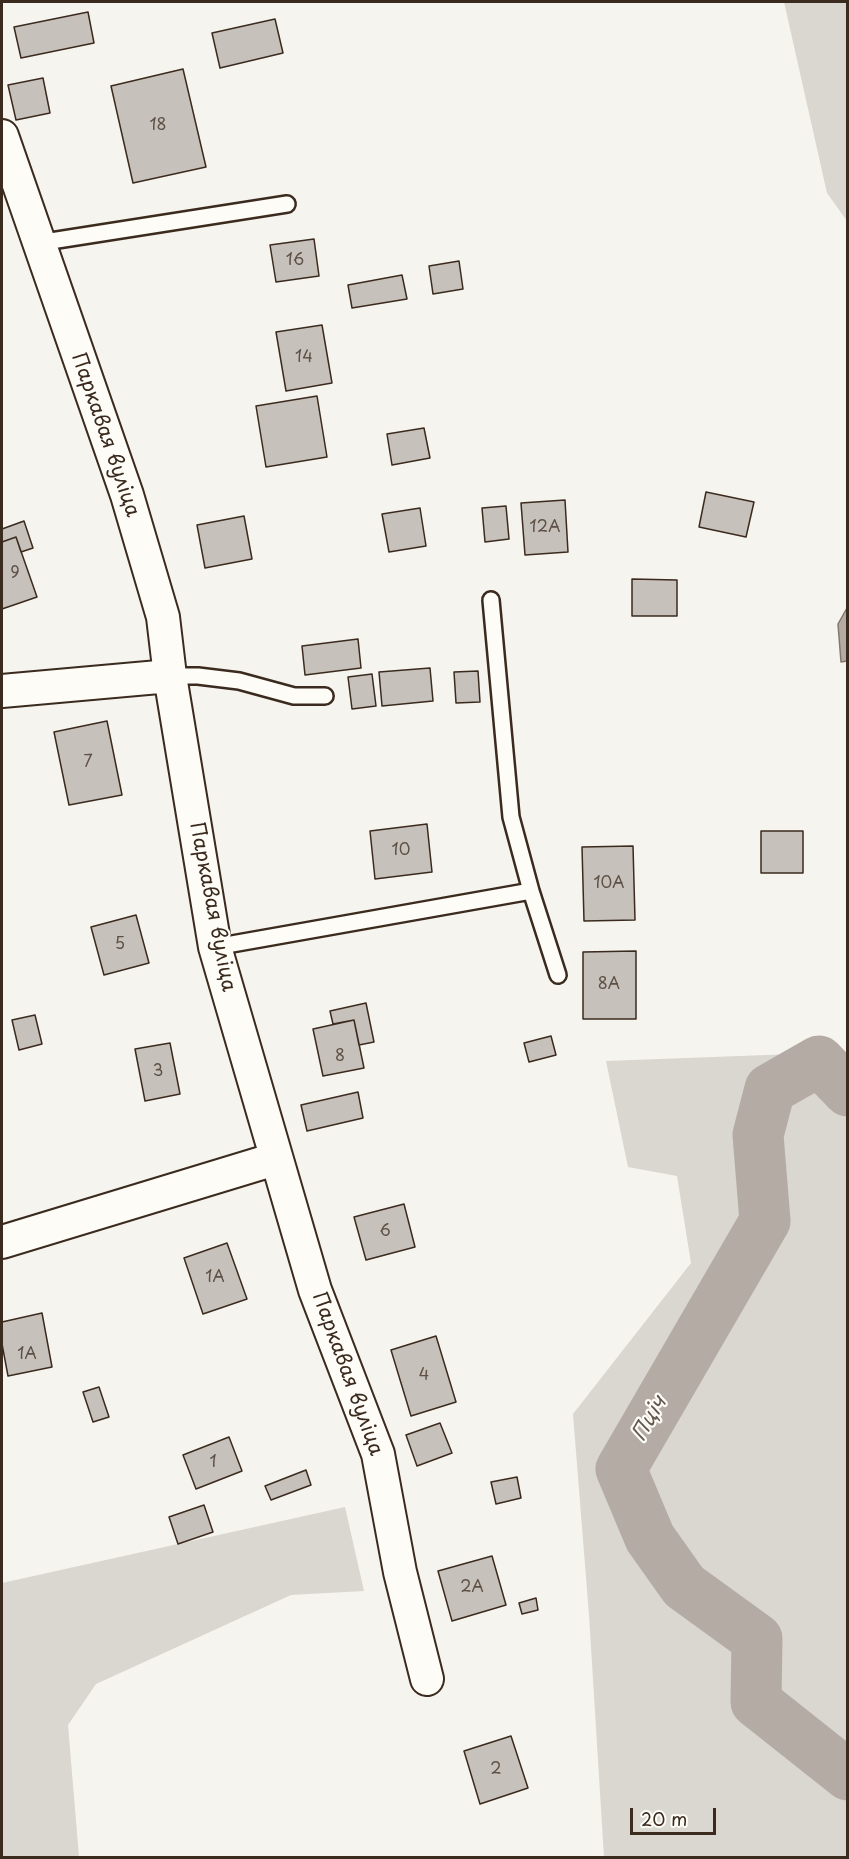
<!DOCTYPE html>
<meta charset="utf-8">
<style>
body{margin:0}
#map{position:relative;width:849px;height:1859px;overflow:hidden;background:#f5f4ee;font-family:"Playpen Sans",sans-serif}
canvas{display:block}
.frame{position:absolute;inset:0;border:3px solid #3b2a1e;pointer-events:none}
.scale{position:absolute;left:630px;top:1808px;width:86px;height:27px;box-sizing:border-box;border:3px solid #3b2a1e;border-top:0;padding-left:8px;font-size:18px;line-height:21px;white-space:nowrap;color:#3b2a1e;-webkit-text-stroke:4px #fdfcf7;paint-order:stroke}
</style>
<div id="map">
<canvas width="849" height="1859"></canvas>
<div class="frame"></div>
<div class="scale">20 m</div>
</div>
<script>
const ctx = document.querySelector('canvas').getContext('2d');
ctx.lineJoin = 'round';
function fill(path, color) { ctx.fillStyle = color; ctx.fill(path, 'evenodd'); }
function trace(path, color, width, dash) { ctx.strokeStyle = color; ctx.lineWidth = width; ctx.lineCap = dash ? 'butt' : 'round'; ctx.setLineDash(dash || []); ctx.stroke(path); }
function label(font, color, halo, rows, align = 'center') {
  ctx.font = font + ' "Playpen Sans",sans-serif'; ctx.lineWidth = 4.5; ctx.setLineDash([]); ctx.textBaseline = 'middle'; ctx.strokeStyle = halo; ctx.fillStyle = color; for (const [text, x, y, turn = 0] of rows) {
    ctx.save(); ctx.translate(x, y); ctx.rotate((+turn || 0) * Math.PI / 180); ctx.textAlign = isNaN(turn) ? turn : align; if (halo) ctx.strokeText(text, 0, 0); ctx.fillText(text, 0, 0); ctx.restore();
  }
}
fill(new Path2D(`
 M 784,2 L 847,2 L 847,221 L 827,193 Z
 M 847,1052 L 847,1857 L 604,1857 L 589,1615 L 573,1414 L 691,1263 L 677,1176 L 628,1167 L 606,1061 Z
 M 345,1507 L 364,1591 L 291,1595 L 96,1684 L 68,1725 L 79,1857 L 2,1857 L 2,1583 Z`), '#dad6d0');
const water = new Path2D(`
 M 847,608 L 847,661 L 841,662 L 838,624 Z`);
fill(water, '#b4aca4');
trace(water, '#84786e', 1.5);
trace(new Path2D(`
 M 848,1091 L 819,1061 L 770,1089 L 758,1135 L 765,1221 L 621,1469 L 650,1538 L 684,1586 L 757,1639 L 756,1702 L 848,1775`), '#b4aca4', 51);
const building = new Path2D(`
 M 88,12 L 94,43 L 21,58 L 14,27 Z
 M 275,19 L 283,53 L 220,68 L 212,33 Z
 M 183,69 L 206,167 L 133,183 L 111,86 Z
 M 43,78 L 50,113 L 16,120 L 8,85 Z
 M 314,239 L 319,276 L 276,282 L 270,245 Z
 M 459,261 L 463,289 L 433,294 L 429,266 Z
 M 402,275 L 407,299 L 352,308 L 348,285 Z
 M 322,325 L 332,383 L 286,391 L 276,332 Z
 M 317,396 L 327,457 L 266,467 L 256,406 Z
 M 424,428 L 430,458 L 392,465 L 387,434 Z
 M 706,492 L 754,502 L 746,537 L 699,527 Z
 M 565,500 L 568,552 L 525,555 L 521,503 Z
 M 506,506 L 509,539 L 485,542 L 482,508 Z
 M 420,508 L 426,546 L 389,552 L 382,514 Z
 M 244,516 L 252,559 L 205,568 L 197,525 Z
 M 24,521 L 33,548 L 21,552 L 16,537 L 2,542 L 2,529 Z
 M 16,537 L 37,597 L 2,609 L 2,542 Z
 M 632,579 L 677,580 L 677,616 L 632,616 Z
 M 358,639 L 361,668 L 305,675 L 302,646 Z
 M 430,668 L 433,701 L 382,706 L 379,672 Z
 M 478,671 L 480,702 L 456,703 L 454,672 Z
 M 372,674 L 376,706 L 352,709 L 348,677 Z
 M 107,721 L 122,795 L 69,805 L 54,732 Z
 M 427,824 L 432,872 L 375,879 L 370,831 Z
 M 761,831 L 803,831 L 803,873 L 761,873 Z
 M 633,846 L 635,920 L 584,921 L 582,847 Z
 M 136,915 L 149,963 L 104,975 L 91,927 Z
 M 636,951 L 636,1019 L 583,1019 L 583,952 Z
 M 366,1003 L 374,1042 L 359,1045 L 354,1020 L 333,1024 L 330,1011 Z
 M 35,1015 L 42,1044 L 19,1050 L 12,1020 Z
 M 354,1020 L 364,1068 L 323,1076 L 313,1029 Z
 M 551,1036 L 556,1055 L 529,1062 L 524,1043 Z
 M 170,1043 L 180,1094 L 145,1101 L 135,1049 Z
 M 358,1092 L 363,1118 L 307,1131 L 301,1105 Z
 M 404,1204 L 415,1247 L 366,1260 L 354,1217 Z
 M 227,1243 L 247,1299 L 203,1314 L 184,1258 Z
 M 42,1313 L 52,1367 L 8,1376 L 2,1344 L 2,1322 Z
 M 436,1336 L 456,1402 L 411,1416 L 391,1350 Z
 M 99,1387 L 109,1417 L 93,1422 L 83,1392 Z
 M 440,1423 L 452,1453 L 417,1466 L 406,1435 Z
 M 229,1437 L 242,1471 L 196,1489 L 183,1455 Z
 M 306,1470 L 311,1485 L 271,1500 L 265,1486 Z
 M 517,1477 L 521,1498 L 496,1504 L 491,1482 Z
 M 204,1505 L 213,1532 L 178,1544 L 169,1517 Z
 M 492,1556 L 506,1605 L 452,1621 L 438,1571 Z
 M 536,1598 L 538,1610 L 522,1614 L 519,1603 Z
 M 511,1736 L 528,1788 L 480,1804 L 464,1751 Z`);
fill(building, '#c7c1bb');
trace(building, '#3b2a1e', 1.5);
const lane = new Path2D(`
 M 38,243 L 287,204
 M 491,600 L 511,817 L 531,891 L 558,975
 M 170,676 L 198,676 L 239,681 L 294,696 L 325,696
 M 215,947 L 531,891`);
const street = new Path2D(`
 M 2,136 L 127,495 L 163,617 L 170,676 L 215,947 L 315,1290 L 378,1454 L 400,1572 L 427,1679
 M 2,691 L 170,676
 M 2,1242 L 275,1159`);
trace(lane, '#3b2a1e', 20);
trace(street, '#3b2a1e', 36);
trace(lane, '#fdfcf7', 15);
trace(street, '#fdfcf7', 32);
label('16px', '#5e5045', null, [
 ["18",158,126],
 ["16",295,261],
 ["14",304,358],
 ["12А",545,528],
 ["9",15,574],
 ["7",88,763],
 ["10",401,851],
 ["10А",609,884],
 ["5",120,945],
 ["8А",609,985],
 ["8",340,1057],
 ["3",158,1072],
 ["6",385,1232],
 ["1А",215,1278],
 ["1А",27,1355],
 ["4",424,1376],
 ["1",213,1463],
 ["2А",472,1588],
 ["2",496,1770]
]);
label('20px', '#3b2a1e', '#fdfcf7', [
 ["Паркавая вуліца",105,435,71],
 ["Паркавая вуліца",212,907,79],
 ["Паркавая вуліца",347,1374,70]
]);
label('italic 21px', '#65584d', '#fdfcf7', [
 ["Пціч",650,1419,-60]
]);
</script>
